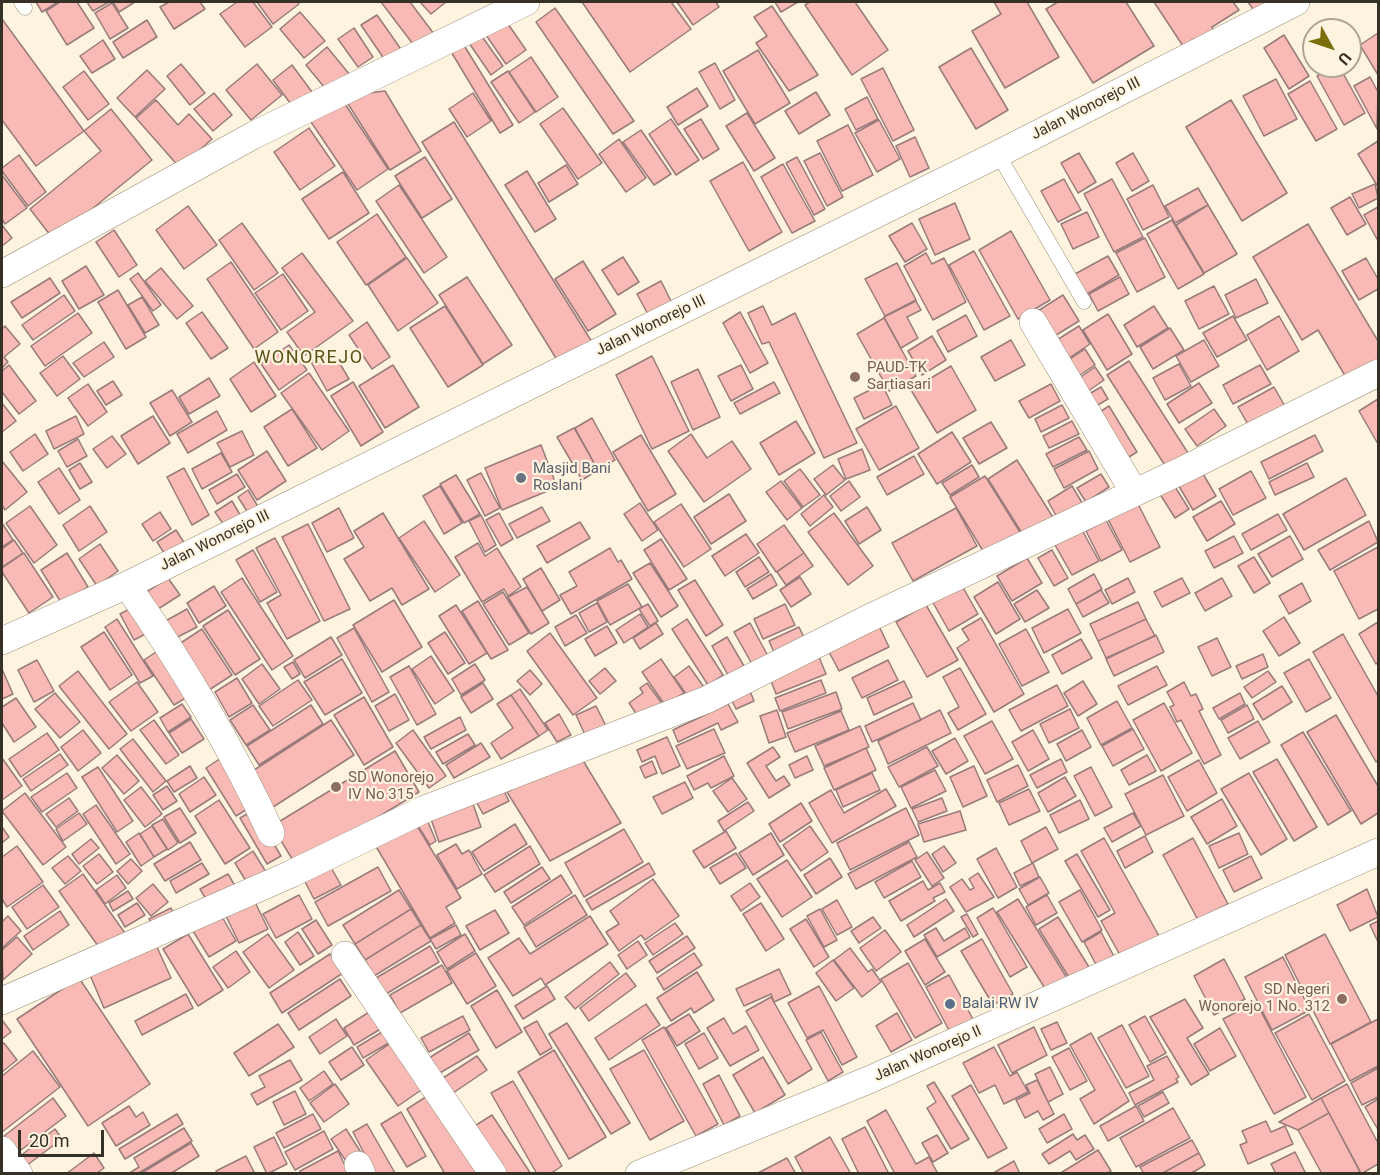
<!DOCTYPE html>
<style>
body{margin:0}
#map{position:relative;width:1380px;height:1175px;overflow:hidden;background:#fdf3df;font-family:Roboto,sans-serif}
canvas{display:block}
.frame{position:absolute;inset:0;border:3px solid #363127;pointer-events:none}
.north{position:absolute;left:1302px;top:18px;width:60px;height:60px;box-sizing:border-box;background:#fdf3df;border:2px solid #ada595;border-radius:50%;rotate:130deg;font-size:16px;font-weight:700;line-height:24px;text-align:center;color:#363127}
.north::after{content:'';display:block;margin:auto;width:21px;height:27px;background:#7a6e0c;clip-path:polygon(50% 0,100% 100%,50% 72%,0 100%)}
.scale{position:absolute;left:18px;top:1130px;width:86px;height:27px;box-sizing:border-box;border:3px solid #363127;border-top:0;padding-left:8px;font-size:18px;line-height:21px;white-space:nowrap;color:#363127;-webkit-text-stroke:4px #fdf3df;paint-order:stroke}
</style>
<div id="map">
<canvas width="1380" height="1175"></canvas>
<div class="frame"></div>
<div class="north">U</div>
<div class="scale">20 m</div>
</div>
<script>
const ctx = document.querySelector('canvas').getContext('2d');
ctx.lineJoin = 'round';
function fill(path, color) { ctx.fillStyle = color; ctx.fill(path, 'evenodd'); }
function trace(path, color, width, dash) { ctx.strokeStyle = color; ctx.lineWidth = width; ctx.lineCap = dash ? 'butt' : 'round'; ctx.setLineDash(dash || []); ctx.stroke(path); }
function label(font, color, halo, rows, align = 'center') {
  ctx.font = font + ' Roboto,sans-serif'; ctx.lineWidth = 4.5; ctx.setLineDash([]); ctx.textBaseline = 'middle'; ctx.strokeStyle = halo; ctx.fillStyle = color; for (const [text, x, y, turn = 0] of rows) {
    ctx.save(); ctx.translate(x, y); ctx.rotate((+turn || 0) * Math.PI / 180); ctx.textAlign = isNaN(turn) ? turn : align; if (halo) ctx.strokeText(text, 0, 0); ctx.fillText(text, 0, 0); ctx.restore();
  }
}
const building = new Path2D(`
 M 36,2 L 58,2 L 42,12 Z
 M 60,2 L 77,2 L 94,28 L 67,45 L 46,11 Z
 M 87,2 L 109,2 L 93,11 Z
 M 113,2 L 135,2 L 119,12 Z
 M 169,2 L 200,2 L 205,9 L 174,29 L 160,7 Z
 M 237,2 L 253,2 L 272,27 L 245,47 L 220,14 Z
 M 257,2 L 298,2 L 299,4 L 273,24 Z
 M 381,2 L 410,2 L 437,38 L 419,52 Z
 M 420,2 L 446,2 L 431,14 Z
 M 582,2 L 671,2 L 691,29 L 630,72 Z
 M 677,2 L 716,2 L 719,7 L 693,25 Z
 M 775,2 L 798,2 L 781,12 Z
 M 810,2 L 855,2 L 888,50 L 852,75 L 805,5 Z
 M 994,2 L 1027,2 L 1059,57 L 1005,88 L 972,31 L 1001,14 Z
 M 1058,2 L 1126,2 L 1154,46 L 1093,83 L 1046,9 Z
 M 1154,2 L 1233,2 L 1239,10 L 1212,27 L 1219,38 L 1200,49 L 1194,39 L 1183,46 Z
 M 1248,2 L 1273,2 L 1258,16 Z
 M 112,3 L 128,28 L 110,39 L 95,13 Z
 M 772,6 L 818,75 L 789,91 L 756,43 L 767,36 L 754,17 Z
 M 555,8 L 634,121 L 613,134 L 536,22 Z
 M 300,12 L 325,41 L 304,58 L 280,29 Z
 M 377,15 L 405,55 L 389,66 L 361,25 Z
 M 2,19 L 84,131 L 36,166 L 2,120 Z
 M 147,20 L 157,37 L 123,58 L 113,42 Z
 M 506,21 L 526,50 L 506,64 L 486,35 Z
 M 354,28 L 373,57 L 358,67 L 338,39 Z
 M 1378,33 L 1378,75 L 1360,45 Z
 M 481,35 L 503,66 L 491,75 L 469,43 Z
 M 1284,35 L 1309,76 L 1289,89 L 1264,48 Z
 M 103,40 L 115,59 L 92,73 L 80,56 Z
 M 462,42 L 513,125 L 500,133 L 450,50 Z
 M 327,47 L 350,75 L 329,93 L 306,65 Z
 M 971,48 L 1008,110 L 976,129 L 939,67 Z
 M 758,50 L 790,103 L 755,124 L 723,71 Z
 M 531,57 L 558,97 L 536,112 L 509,72 Z
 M 715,63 L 735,100 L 720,109 L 699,72 Z
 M 181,64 L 205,93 L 190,105 L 167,76 Z
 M 257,64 L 282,95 L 251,120 L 226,90 Z
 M 292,65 L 315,96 L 296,111 L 273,80 Z
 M 1335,66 L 1339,66 L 1365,113 L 1344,125 L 1317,76 Z
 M 883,68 L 914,130 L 893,141 L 861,79 Z
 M 147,70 L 165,89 L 135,117 L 117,98 Z
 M 84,71 L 109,104 L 88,120 L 63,87 Z
 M 508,71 L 535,112 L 519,123 L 491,82 Z
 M 1370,77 L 1378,92 L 1377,129 L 1354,86 Z
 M 1276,79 L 1297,119 L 1264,136 L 1243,96 Z
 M 1310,81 L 1337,129 L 1316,141 L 1288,94 Z
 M 697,88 L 708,106 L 678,125 L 667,107 Z
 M 385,91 L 421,151 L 390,170 L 343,96 Z
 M 816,92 L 830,115 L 799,134 L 785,111 Z
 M 214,93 L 232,115 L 213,131 L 194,109 Z
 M 473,93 L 491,121 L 467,137 L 449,109 Z
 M 867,97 L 878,119 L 856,130 L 845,109 Z
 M 341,98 L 388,169 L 357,190 L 309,119 Z
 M 156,100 L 178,125 L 189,114 L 212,139 L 180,168 L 136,118 Z
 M 1231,100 L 1287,193 L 1242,221 L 1186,127 Z
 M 563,108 L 602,163 L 578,179 L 540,124 Z
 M 111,109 L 152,160 L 54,240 L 30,209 L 101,151 L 84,131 Z
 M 747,113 L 775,158 L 754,171 L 726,126 Z
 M 671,119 L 699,160 L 676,175 L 649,134 Z
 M 701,119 L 719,149 L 703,159 L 684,129 Z
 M 879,120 L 900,159 L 877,172 L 855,133 Z
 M 454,122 L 592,342 L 559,363 L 422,142 Z
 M 848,125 L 873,175 L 842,191 L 817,141 Z
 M 309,128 L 335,166 L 300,190 L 274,152 Z
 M 641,130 L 671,174 L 654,185 L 623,142 Z
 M 915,137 L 929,168 L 910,177 L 896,146 Z
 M 619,139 L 646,178 L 626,192 L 599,154 Z
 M 1378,141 L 1378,187 L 1358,154 Z
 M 820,153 L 843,197 L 827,206 L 804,161 Z
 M 1079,153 L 1096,182 L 1078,193 L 1061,163 Z
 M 1133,153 L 1149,181 L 1132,191 L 1116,163 Z
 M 19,155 L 46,192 L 28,206 L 2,171 L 2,168 Z
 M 425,157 L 452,199 L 422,218 L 395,176 Z
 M 797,157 L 825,209 L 814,215 L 786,163 Z
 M 743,162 L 782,232 L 749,251 L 710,181 Z
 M 783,164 L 815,221 L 792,233 L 761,177 Z
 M 566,165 L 578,184 L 549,202 L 538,183 Z
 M 527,171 L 556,219 L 535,232 L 505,185 Z
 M 343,172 L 369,213 L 329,239 L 302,199 Z
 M 2,175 L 27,208 L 5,224 L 2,219 Z
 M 1064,179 L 1081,210 L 1058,222 L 1041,191 Z
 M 1112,179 L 1143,237 L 1114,252 L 1084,194 Z
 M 1375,184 L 1378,198 L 1359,208 L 1352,194 Z
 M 399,185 L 447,257 L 424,273 L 376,201 Z
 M 1153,185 L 1169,217 L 1143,230 L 1127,199 Z
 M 1198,188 L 1208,205 L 1175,223 L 1165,206 Z
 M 1350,197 L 1366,224 L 1347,235 L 1331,208 Z
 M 955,203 L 970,239 L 935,255 L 919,219 Z
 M 1208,205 L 1237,254 L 1204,273 L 1176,225 Z
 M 188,206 L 217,245 L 184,269 L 156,230 Z
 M 1378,207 L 1378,241 L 1364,215 Z
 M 1087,212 L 1099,237 L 1073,249 L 1061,224 Z
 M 377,214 L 406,257 L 366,285 L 337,242 Z
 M 1172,220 L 1204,274 L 1178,289 L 1147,234 Z
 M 242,223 L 278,273 L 254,290 L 219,240 Z
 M 912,223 L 927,249 L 905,262 L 889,236 Z
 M 1308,224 L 1378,341 L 1378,360 L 1347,379 L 1318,330 L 1302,340 L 1253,257 Z
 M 2,225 L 12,238 L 2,246 Z
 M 114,230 L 137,265 L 119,277 L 96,242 Z
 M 1011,231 L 1050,300 L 1018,319 L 979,250 Z
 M 1145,238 L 1165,277 L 1137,292 L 1116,253 Z
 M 974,251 L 1010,316 L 984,330 L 949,265 Z
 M 302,253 L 353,321 L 304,356 L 287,332 L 315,312 L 282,268 Z
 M 926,253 L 932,264 L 944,258 L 966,302 L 933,320 L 904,266 Z
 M 1108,256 L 1119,275 L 1087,294 L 1075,274 Z
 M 623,257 L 639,282 L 618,295 L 602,270 Z
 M 407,258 L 438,303 L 398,331 L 368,285 Z
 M 1366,258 L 1378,279 L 1378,289 L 1359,300 L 1342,271 Z
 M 583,261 L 616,314 L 588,331 L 555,279 Z
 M 231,262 L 278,332 L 254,349 L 207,279 Z
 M 897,263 L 916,300 L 885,316 L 865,279 Z
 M 86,266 L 104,295 L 79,309 L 62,281 Z
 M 161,268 L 193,306 L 177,319 L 145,281 Z
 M 138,273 L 161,305 L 153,311 L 130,279 Z
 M 283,274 L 308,311 L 281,330 L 255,293 Z
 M 467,277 L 512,345 L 483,364 L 439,295 Z
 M 1120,277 L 1129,294 L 1098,311 L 1089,294 Z
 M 50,278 L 60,293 L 22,318 L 11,302 Z
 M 1256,279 L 1268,303 L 1236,318 L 1225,295 Z
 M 661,281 L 674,307 L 651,320 L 637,294 Z
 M 1214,286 L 1229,314 L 1199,329 L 1185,301 Z
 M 118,290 L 146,337 L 126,349 L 98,302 Z
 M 64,295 L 75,311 L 33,340 L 22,325 Z
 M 1063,295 L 1079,321 L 1048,340 L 1033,314 Z
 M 142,297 L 159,325 L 145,333 L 128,305 Z
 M 916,301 L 921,310 L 907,317 L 918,338 L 901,348 L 884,317 Z
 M 445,306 L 483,365 L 448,387 L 410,328 Z
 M 763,306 L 772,325 L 795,313 L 857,443 L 824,458 L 769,342 L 762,344 L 748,313 Z
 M 1154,306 L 1168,328 L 1137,347 L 1124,325 Z
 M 202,312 L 228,348 L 211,359 L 186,323 Z
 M 740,312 L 768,363 L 750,373 L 723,323 Z
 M 78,313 L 92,333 L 45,366 L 31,346 Z
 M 1108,314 L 1132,354 L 1107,370 L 1083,330 Z
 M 966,315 L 977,336 L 948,352 L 937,331 Z
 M 1233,316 L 1247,340 L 1217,357 L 1203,333 Z
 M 1279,316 L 1299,351 L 1267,370 L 1247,335 Z
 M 884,318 L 916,376 L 889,391 L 857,334 Z
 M 367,322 L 390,357 L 372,369 L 349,335 Z
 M 5,326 L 20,344 L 4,357 L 8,362 L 2,368 L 2,329 Z
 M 1079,326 L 1090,344 L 1060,364 L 1049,345 Z
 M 1170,328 L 1184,350 L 1153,369 L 1140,347 Z
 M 932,336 L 946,360 L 922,375 L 908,351 Z
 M 1011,340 L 1025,365 L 995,381 L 981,357 Z
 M 1204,340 L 1219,366 L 1191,382 L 1176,356 Z
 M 104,342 L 114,357 L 84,377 L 73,363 Z
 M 289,345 L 307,370 L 279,390 L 261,364 Z
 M 1085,349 L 1095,365 L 1071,381 L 1061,365 Z
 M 332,350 L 349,379 L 327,391 L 311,362 Z
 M 63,356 L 80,379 L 57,396 L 40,373 Z
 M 652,356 L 689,431 L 652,449 L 616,375 Z
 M 1129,361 L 1188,453 L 1166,467 L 1107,375 Z
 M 254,362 L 276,396 L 251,412 L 230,379 Z
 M 1179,364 L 1191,386 L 1165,400 L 1153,378 Z
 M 9,365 L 36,401 L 19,414 L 2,392 L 2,371 Z
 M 393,365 L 419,407 L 385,428 L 359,386 Z
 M 741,365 L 753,389 L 731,401 L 718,376 Z
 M 1260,365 L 1271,384 L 1233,404 L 1223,385 Z
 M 951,366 L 976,410 L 937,433 L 911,390 Z
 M 1095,367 L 1104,380 L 1084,394 L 1075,381 Z
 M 698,369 L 720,417 L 693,430 L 671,382 Z
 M 309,373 L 349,431 L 322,450 L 281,393 Z
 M 209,378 L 220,396 L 189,414 L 179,397 Z
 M 113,381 L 122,395 L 106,405 L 97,391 Z
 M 353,382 L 383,432 L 361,446 L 331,396 Z
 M 774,382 L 780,393 L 740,414 L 734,403 Z
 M 1199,383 L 1212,403 L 1179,423 L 1167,404 Z
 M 88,384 L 107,412 L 88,426 L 68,398 Z
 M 882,384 L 892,405 L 864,419 L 854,398 Z
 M 1051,384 L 1060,401 L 1029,418 L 1019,401 Z
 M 1101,387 L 1108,399 L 1091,409 L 1084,397 Z
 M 1274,387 L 1286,408 L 1250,428 L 1238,407 Z
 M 172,390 L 192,422 L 170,436 L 150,403 Z
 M 1378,399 L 1378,444 L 1359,411 Z
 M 2,403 L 16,421 L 2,432 Z
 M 1062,405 L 1069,418 L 1041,432 L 1035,419 Z
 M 896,406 L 919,448 L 879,470 L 856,429 Z
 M 1109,406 L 1137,452 L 1121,462 L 1092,417 Z
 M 292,409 L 317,448 L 288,466 L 264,427 Z
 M 1214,409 L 1226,426 L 1197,446 L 1185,429 Z
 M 217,411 L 227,430 L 188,453 L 177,434 Z
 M 76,416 L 84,434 L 54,449 L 46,431 Z
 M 153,416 L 170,443 L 138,464 L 121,436 Z
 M 592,418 L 615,460 L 598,470 L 575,428 Z
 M 796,421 L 815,453 L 779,475 L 760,443 Z
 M 1072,421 L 1079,434 L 1049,448 L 1043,436 Z
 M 991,422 L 1007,448 L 979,464 L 963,438 Z
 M 574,428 L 598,470 L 582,480 L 557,437 Z
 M 242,431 L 254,455 L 230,467 L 217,443 Z
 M 952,432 L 971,462 L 937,484 L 918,454 Z
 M 35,434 L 48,454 L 23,471 L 10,452 Z
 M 691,434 L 707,458 L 732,441 L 751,469 L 704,502 L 668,451 Z
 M 641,435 L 676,494 L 648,511 L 613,452 Z
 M 1315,435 L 1323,451 L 1269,479 L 1261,462 Z
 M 112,436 L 126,454 L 107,468 L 93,449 Z
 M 1079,437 L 1087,450 L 1053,467 L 1046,454 Z
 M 78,439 L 87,456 L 67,467 L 58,451 Z
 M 541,445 L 557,487 L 502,510 L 485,468 Z
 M 862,449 L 870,470 L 846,479 L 838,459 Z
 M 267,451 L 286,481 L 257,500 L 238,470 Z
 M 1089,451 L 1098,469 L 1064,488 L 1054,469 Z
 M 221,453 L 232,472 L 202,489 L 192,469 Z
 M 914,456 L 924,474 L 887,495 L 877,477 Z
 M 1017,460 L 1054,519 L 1025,538 L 988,479 Z
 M 2,461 L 27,492 L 5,510 L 2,505 Z
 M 80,463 L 92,482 L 80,489 L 69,470 Z
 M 1307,463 L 1314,477 L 1275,495 L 1269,482 Z
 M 833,465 L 845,480 L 826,495 L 814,479 Z
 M 972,465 L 979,477 L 950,495 L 942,483 Z
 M 1199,467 L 1216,496 L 1193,510 L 1176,481 Z
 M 59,468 L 80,500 L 59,514 L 38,482 Z
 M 184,468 L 209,515 L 192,525 L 167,477 Z
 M 800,469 L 820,495 L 803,507 L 784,481 Z
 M 1251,471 L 1266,498 L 1233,515 L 1219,489 Z
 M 481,473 L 500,508 L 485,516 L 467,480 Z
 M 237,474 L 245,487 L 217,504 L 209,490 Z
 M 1101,474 L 1109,487 L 1086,502 L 1077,488 Z
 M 456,475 L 480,514 L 464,523 L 440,484 Z
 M 985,476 L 1023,537 L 988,559 L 950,497 Z
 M 1346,478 L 1366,515 L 1304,550 L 1283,514 Z
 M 781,481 L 802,508 L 787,520 L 766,492 Z
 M 849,481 L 860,497 L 841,511 L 830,496 Z
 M 1172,482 L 1189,509 L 1175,518 L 1158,491 Z
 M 440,486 L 462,523 L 444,534 L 423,496 Z
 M 1072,486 L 1084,506 L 1059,521 L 1048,501 Z
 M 248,490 L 260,510 L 250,516 L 238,497 Z
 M 729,494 L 746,521 L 711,544 L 694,517 Z
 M 824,495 L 833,507 L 810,526 L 801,514 Z
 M 232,501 L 242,518 L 226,528 L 215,512 Z
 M 1221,501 L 1235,524 L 1207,541 L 1193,517 Z
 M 640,503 L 658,530 L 642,541 L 624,514 Z
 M 681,504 L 711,549 L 684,567 L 654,522 Z
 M 1138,504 L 1160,547 L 1130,562 L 1108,519 Z
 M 30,506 L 57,545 L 34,563 L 6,523 Z
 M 90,506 L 107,532 L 79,551 L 63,525 Z
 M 542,507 L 550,521 L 517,538 L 509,524 Z
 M 867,507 L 881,530 L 859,544 L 845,521 Z
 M 339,508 L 354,538 L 327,552 L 312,523 Z
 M 956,508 L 977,546 L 913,581 L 892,543 Z
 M 160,512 L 171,529 L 153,541 L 142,524 Z
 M 383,513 L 429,589 L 402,605 L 392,588 L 370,601 L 344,559 L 364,547 L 354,531 Z
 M 499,513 L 513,539 L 501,546 L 486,520 Z
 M 834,513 L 873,566 L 848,585 L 808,532 Z
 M 1278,514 L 1287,530 L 1251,550 L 1242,534 Z
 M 481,515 L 496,545 L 485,552 L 469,521 Z
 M 1106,520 L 1122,550 L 1101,561 L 1086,531 Z
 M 424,521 L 460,575 L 435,592 L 399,538 Z
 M 1369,521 L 1378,542 L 1330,570 L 1318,550 Z
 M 580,522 L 590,538 L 547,563 L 537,546 Z
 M 2,523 L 13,540 L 2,547 Z
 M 308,524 L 350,609 L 324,621 L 282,537 Z
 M 784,525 L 804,553 L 776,572 L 757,544 Z
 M 176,530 L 185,544 L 166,556 L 157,542 Z
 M 1082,530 L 1099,561 L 1072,575 L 1055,545 Z
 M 746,534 L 759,553 L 725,576 L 712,556 Z
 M 1234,536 L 1243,553 L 1214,568 L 1205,551 Z
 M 1290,536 L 1303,559 L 1272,577 L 1258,554 Z
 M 275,538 L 320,621 L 287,639 L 267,603 L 281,595 L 256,548 Z
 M 661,539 L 687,579 L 669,590 L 644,550 Z
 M 14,540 L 23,553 L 2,567 L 2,549 Z
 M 478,543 L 485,556 L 497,548 L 521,587 L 508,596 L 504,589 L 482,602 L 455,557 Z
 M 100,544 L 118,571 L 97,586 L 79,559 Z
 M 1378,547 L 1378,609 L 1359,619 L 1334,571 Z
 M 610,548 L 618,562 L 621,560 L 632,579 L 571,614 L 560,595 L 577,586 L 569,572 Z
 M 253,550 L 277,592 L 260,602 L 236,560 Z
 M 1052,550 L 1068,578 L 1054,586 L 1038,558 Z
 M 24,553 L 53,597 L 29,613 L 2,572 L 2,568 Z
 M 67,553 L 88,587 L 62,604 L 41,570 Z
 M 804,553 L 813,566 L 786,585 L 777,572 Z
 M 759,557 L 769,572 L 745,587 L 736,572 Z
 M 1254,557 L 1270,583 L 1254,593 L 1238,566 Z
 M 1027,558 L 1042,583 L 1012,601 L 997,576 Z
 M 650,563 L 678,606 L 661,617 L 633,573 Z
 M 541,568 L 560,600 L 542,611 L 523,579 Z
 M 771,574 L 777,585 L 753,599 L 747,589 Z
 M 1094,574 L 1102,589 L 1076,604 L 1068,589 Z
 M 800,577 L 811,594 L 791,607 L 780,590 Z
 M 168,578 L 180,595 L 155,611 L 144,594 Z
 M 242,578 L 293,656 L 272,670 L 221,592 Z
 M 1128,578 L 1135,592 L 1112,604 L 1105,590 Z
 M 1182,578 L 1190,593 L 1162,607 L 1154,592 Z
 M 1222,578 L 1232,596 L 1205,611 L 1195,593 Z
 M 695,580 L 723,625 L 706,636 L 678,590 Z
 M 960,582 L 978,614 L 949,631 L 931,599 Z
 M 998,582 L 1020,619 L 996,634 L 974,597 Z
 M 1302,583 L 1311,601 L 1289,614 L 1279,596 Z
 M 628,584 L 642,607 L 610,625 L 597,601 Z
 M 214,586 L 226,606 L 199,623 L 187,603 Z
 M 527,587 L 549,623 L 531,634 L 508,597 Z
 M 1037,590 L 1049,608 L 1025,622 L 1014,604 Z
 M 1101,590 L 1109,603 L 1083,617 L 1076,604 Z
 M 503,592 L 529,633 L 509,645 L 483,604 Z
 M 394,600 L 422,647 L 382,672 L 353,625 Z
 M 478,601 L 508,650 L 491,659 L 462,611 Z
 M 1138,602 L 1146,619 L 1098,641 L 1090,624 Z
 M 597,603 L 607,622 L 589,632 L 579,613 Z
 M 648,604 L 658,621 L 650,626 L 639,609 Z
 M 785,604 L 795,625 L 763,639 L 754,619 Z
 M 137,605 L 151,631 L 134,640 L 120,614 Z
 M 456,605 L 487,653 L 469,664 L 439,616 Z
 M 926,605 L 958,660 L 927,677 L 896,622 Z
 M 187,609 L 197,627 L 170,641 L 160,624 Z
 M 1068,609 L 1081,633 L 1044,653 L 1032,628 Z
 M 228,610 L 260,659 L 235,675 L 203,626 Z
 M 640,614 L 648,627 L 624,643 L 616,630 Z
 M 576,615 L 587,633 L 565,646 L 555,627 Z
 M 1284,617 L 1300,643 L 1279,656 L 1263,631 Z
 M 981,618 L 1024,694 L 994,712 L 957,648 L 969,640 L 962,629 Z
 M 117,619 L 153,676 L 140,683 L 105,627 Z
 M 687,619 L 723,675 L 708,685 L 672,629 Z
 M 1146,619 L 1155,636 L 1106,658 L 1098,641 Z
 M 1378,622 L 1378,662 L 1376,664 L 1359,634 Z
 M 656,623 L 663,634 L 640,649 L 633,638 Z
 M 750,623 L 768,656 L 752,664 L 734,632 Z
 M 878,624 L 889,647 L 839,671 L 827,648 Z
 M 607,626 L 617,643 L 595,656 L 585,639 Z
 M 799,627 L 808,646 L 778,661 L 769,641 Z
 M 354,628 L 389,692 L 372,702 L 337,638 Z
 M 202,629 L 232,675 L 206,692 L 176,646 Z
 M 1026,629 L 1049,672 L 1022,686 L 999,644 Z
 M 104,632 L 132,675 L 110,690 L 81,647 Z
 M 445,632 L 465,663 L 448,674 L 428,643 Z
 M 550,633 L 597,698 L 573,715 L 527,651 Z
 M 1343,634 L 1378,696 L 1378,760 L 1376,762 L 1313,652 Z
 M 1156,635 L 1164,652 L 1114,676 L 1106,659 Z
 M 331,637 L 342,655 L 305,678 L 294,660 Z
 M 727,637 L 744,666 L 728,675 L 712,646 Z
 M 1217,638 L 1231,667 L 1212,676 L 1198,647 Z
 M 1081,639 L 1092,658 L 1062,674 L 1052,655 Z
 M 162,648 L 192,694 L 174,705 L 144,660 Z
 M 817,652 L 826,674 L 776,694 L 768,673 Z
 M 1263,654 L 1268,667 L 1242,679 L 1236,666 Z
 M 431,656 L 454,691 L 435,704 L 412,669 Z
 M 342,659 L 362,693 L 325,715 L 304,682 Z
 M 661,659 L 684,693 L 665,705 L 642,672 Z
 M 1309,659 L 1331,698 L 1306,712 L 1284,673 Z
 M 37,660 L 54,691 L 34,702 L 18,670 Z
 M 888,660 L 898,680 L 862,698 L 852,678 Z
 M 293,662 L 300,674 L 292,679 L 284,667 Z
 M 262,664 L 280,689 L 259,704 L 242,679 Z
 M 475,664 L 485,680 L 461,695 L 452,679 Z
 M 409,666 L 436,714 L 417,725 L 390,677 Z
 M 689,666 L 706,690 L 691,701 L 674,677 Z
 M 1157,666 L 1167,685 L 1128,705 L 1118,686 Z
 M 605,668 L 616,681 L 600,694 L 589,681 Z
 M 960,668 L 986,714 L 958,730 L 948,713 L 959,707 L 943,677 Z
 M 2,669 L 13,694 L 2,699 Z
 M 530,670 L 542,684 L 530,695 L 517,681 Z
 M 78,671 L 127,734 L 109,749 L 59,686 Z
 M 1268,671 L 1276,682 L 1252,698 L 1244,687 Z
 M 237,678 L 252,703 L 229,717 L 215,692 Z
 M 298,680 L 312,700 L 273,726 L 259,706 Z
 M 821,680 L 826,693 L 780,711 L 775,698 Z
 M 904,681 L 912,697 L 874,715 L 867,698 Z
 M 1083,681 L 1097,704 L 1078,716 L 1064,693 Z
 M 137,682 L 158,712 L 131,731 L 109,702 Z
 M 1184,682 L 1191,696 L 1196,694 L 1203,709 L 1199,711 L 1221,755 L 1204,764 L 1181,720 L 1177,722 L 1170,707 L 1174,705 L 1167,692 Z
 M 483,683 L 493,699 L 471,713 L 461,697 Z
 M 647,683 L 666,709 L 640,719 L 629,703 L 643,693 L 640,688 Z
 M 1057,685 L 1068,706 L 1021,731 L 1009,710 Z
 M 748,686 L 754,701 L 736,709 L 729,695 Z
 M 1282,686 L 1292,702 L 1263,720 L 1253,704 Z
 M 520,689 L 548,730 L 539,736 L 511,695 Z
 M 836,692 L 842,709 L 788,729 L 782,712 Z
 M 55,693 L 80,722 L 60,738 L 35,709 Z
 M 1240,693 L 1245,704 L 1219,719 L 1213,708 Z
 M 395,694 L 409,720 L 389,731 L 375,706 Z
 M 511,695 L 539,736 L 501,759 L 491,743 L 513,728 L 497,704 Z
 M 364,697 L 393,747 L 364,765 L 334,715 Z
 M 16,698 L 36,727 L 14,742 L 2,723 L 2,707 Z
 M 1117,701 L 1132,728 L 1101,745 L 1087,718 Z
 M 913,703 L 921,720 L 872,742 L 865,726 Z
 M 1164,703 L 1192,753 L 1161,771 L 1133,720 Z
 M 182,704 L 191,717 L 168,732 L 160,718 Z
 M 728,704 L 738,722 L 721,730 L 718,723 L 678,742 L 673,730 Z
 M 253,705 L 270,730 L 246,745 L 230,720 Z
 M 311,705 L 323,724 L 259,765 L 247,746 Z
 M 1247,705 L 1254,719 L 1228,733 L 1221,720 Z
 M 596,706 L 606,726 L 586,737 L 576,715 Z
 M 1070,709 L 1079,728 L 1049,743 L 1040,724 Z
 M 777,710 L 786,737 L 769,743 L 760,716 Z
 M 940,710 L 951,733 L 888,764 L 878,741 Z
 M 841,711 L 849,730 L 795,752 L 787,733 Z
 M 559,714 L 571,735 L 557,742 L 545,723 Z
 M 1336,715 L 1378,786 L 1378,813 L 1361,824 L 1307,732 Z
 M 460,717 L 466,730 L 431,749 L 424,737 Z
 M 191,719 L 204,739 L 182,753 L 169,733 Z
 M 154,720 L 179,755 L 166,764 L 140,730 Z
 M 331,720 L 354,755 L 270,809 L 248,774 Z
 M 992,721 L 1013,759 L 985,774 L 964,736 Z
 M 1258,721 L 1270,742 L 1240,759 L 1228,738 Z
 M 860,726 L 869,747 L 824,766 L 815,746 Z
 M 714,729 L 725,753 L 687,769 L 676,746 Z
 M 1133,729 L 1144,749 L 1113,766 L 1102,746 Z
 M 83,730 L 101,753 L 78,771 L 61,747 Z
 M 413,730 L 446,776 L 429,788 L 396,743 Z
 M 1033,730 L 1049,759 L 1028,771 L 1012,742 Z
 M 1082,730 L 1091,747 L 1066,761 L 1057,744 Z
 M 1303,732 L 1351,811 L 1328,825 L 1281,745 Z
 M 47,733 L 59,750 L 21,777 L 9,759 Z
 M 468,734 L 475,745 L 443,764 L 436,752 Z
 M 667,737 L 680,766 L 662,774 L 655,756 L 642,762 L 637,750 Z
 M 955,738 L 968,761 L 946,774 L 932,751 Z
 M 133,739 L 166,781 L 153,792 L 120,749 Z
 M 481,743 L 490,757 L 454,778 L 446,765 Z
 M 773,747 L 780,757 L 766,766 L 776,781 L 784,776 L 790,785 L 769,798 L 747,763 Z
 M 927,747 L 938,766 L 899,787 L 888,767 Z
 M 866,748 L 876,770 L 834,790 L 824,768 Z
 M 395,751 L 419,792 L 297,867 L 272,826 Z
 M 60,754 L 68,765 L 31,791 L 23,779 Z
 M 579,754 L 621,823 L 550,861 L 507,792 Z
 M 117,755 L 139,781 L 124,794 L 102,768 Z
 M 1147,755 L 1156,771 L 1129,785 L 1121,770 Z
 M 224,756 L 254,805 L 236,816 L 206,768 Z
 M 724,756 L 734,776 L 711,788 L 708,783 L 694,790 L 687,776 Z
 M 807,756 L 813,770 L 795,778 L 789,765 Z
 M 2,758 L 22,786 L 2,800 Z
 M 1061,759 L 1067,772 L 1037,788 L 1030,775 Z
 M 1277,759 L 1317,827 L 1294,841 L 1253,772 Z
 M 1199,760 L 1217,793 L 1187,811 L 1168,777 Z
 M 652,761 L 657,773 L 645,778 L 640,767 Z
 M 1018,765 L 1028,786 L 997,802 L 987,780 Z
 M 190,766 L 197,778 L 174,792 L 167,781 Z
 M 974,766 L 987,796 L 963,807 L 950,777 Z
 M 98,767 L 133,821 L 117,832 L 82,777 Z
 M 1091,767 L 1112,807 L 1095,816 L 1074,776 Z
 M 935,770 L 946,791 L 911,808 L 901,787 Z
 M 67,773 L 77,788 L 42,812 L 31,797 Z
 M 872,773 L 880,790 L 843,807 L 836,790 Z
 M 1249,773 L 1287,839 L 1261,855 L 1221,789 Z
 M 1163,775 L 1184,816 L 1146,835 L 1125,794 Z
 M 204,777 L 216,795 L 190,812 L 179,794 Z
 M 1065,777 L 1076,796 L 1048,812 L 1038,793 Z
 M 732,778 L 747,799 L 728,812 L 713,791 Z
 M 685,782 L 693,798 L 662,814 L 653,797 Z
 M 167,786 L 177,801 L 163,810 L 153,795 Z
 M 141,787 L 162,814 L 145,827 L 124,800 Z
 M 502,787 L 509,801 L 483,814 L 476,801 Z
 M 886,789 L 896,806 L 832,843 L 809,803 L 831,790 L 844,813 Z
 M 1029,789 L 1040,811 L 1009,825 L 999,803 Z
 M 25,793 L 66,847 L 43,865 L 2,811 Z
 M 69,798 L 78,811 L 56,827 L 46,814 Z
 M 942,798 L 947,811 L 918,822 L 912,809 Z
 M 1222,799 L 1237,826 L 1207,844 L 1191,817 Z
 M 219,800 L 250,848 L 225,864 L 195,816 Z
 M 1080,800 L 1089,819 L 1059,833 L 1050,815 Z
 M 472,801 L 481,827 L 439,842 L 430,816 Z
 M 748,802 L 754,811 L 724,831 L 718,821 Z
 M 801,803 L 812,821 L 780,842 L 769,824 Z
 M 96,805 L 130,854 L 116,864 L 83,814 Z
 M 180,808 L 196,833 L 180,843 L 164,817 Z
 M 906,808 L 919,835 L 850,870 L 837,843 Z
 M 254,810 L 281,856 L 267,864 L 240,818 Z
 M 960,811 L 966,830 L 924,842 L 918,824 Z
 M 79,813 L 87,824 L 63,841 L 56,829 Z
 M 1133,813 L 1141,826 L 1112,842 L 1104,828 Z
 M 425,815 L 436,841 L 430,845 L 415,821 Z
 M 163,819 L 178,843 L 168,850 L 152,825 Z
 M 414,821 L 461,898 L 446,907 L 455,923 L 430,938 L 374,843 Z
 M 515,824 L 527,844 L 484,871 L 472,852 Z
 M 152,826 L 167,849 L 154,857 L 140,834 Z
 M 810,826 L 828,852 L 801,871 L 783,845 Z
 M 2,827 L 9,837 L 2,843 Z
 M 1046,827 L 1058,849 L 1032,863 L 1021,841 Z
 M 624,829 L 643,862 L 584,897 L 565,863 Z
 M 726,831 L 736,848 L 704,868 L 693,851 Z
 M 139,833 L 154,857 L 141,866 L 126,842 Z
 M 771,833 L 784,855 L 753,875 L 739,853 Z
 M 1239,833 L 1248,854 L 1219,868 L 1209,846 Z
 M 1145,836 L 1153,852 L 1125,868 L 1117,851 Z
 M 1104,838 L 1163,943 L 1125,964 L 1101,921 L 1115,913 L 1081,851 Z
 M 1193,838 L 1228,904 L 1198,920 L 1163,855 Z
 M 91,839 L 99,848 L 79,864 L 72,854 Z
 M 190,842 L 201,860 L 165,881 L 154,864 Z
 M 909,842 L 917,857 L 856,889 L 848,874 Z
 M 456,844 L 462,854 L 469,850 L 482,874 L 457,889 L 437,855 Z
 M 17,846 L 43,882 L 7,907 L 2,899 L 2,857 Z
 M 530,846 L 540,864 L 495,892 L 484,875 Z
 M 944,846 L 956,863 L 943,872 L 932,854 Z
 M 996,848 L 1017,887 L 998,898 L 977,859 Z
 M 253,851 L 271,880 L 252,891 L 235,863 Z
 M 927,852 L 944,878 L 932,886 L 915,860 Z
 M 736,853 L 746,868 L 720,884 L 710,868 Z
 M 99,854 L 113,872 L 97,884 L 83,866 Z
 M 1077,854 L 1110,910 L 1098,917 L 1065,861 Z
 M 68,856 L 81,871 L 65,884 L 52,868 Z
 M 1251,856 L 1262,878 L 1234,892 L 1223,870 Z
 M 830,858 L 842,877 L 816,894 L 804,875 Z
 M 131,859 L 142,871 L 128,884 L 117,871 Z
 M 787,860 L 812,897 L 782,917 L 757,879 Z
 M 912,861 L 921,877 L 884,898 L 875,882 Z
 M 202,863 L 209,874 L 176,893 L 170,881 Z
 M 649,863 L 655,874 L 592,910 L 586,900 Z
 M 1033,863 L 1039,877 L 1020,886 L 1014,873 Z
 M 329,864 L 341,885 L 314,899 L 303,878 Z
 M 378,867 L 391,891 L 328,926 L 315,902 Z
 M 542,867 L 550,879 L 511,903 L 504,892 Z
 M 978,873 L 994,897 L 966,912 L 950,887 L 962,879 L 970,890 L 974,888 L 969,879 Z
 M 83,874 L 127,936 L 103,953 L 59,891 Z
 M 228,874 L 238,891 L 210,906 L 200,889 Z
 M 117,875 L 126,888 L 105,904 L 96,890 Z
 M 561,875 L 572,893 L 524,925 L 512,907 Z
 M 1040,877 L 1049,893 L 1028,905 L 1019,889 Z
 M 653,879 L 679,916 L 645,940 L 641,935 L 619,951 L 606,932 L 619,924 L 610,911 Z
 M 923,881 L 928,890 L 940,883 L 945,892 L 933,898 L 935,901 L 901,921 L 889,901 Z
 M 750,883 L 760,897 L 741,911 L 731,896 Z
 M 153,884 L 168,902 L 151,916 L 136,898 Z
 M 43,885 L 59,907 L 27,929 L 12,907 Z
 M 1367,889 L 1378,917 L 1350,931 L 1337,905 Z
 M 399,890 L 411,909 L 355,944 L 343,925 Z
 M 1080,890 L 1102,930 L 1082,942 L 1059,902 Z
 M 128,891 L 133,899 L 113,911 L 109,903 Z
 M 299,895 L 312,919 L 276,938 L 263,914 Z
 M 575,895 L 587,915 L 536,947 L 524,927 Z
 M 1047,895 L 1057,913 L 1036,925 L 1026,907 Z
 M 946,899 L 954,911 L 914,937 L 907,925 Z
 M 1018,899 L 1067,978 L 1046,990 L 997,912 Z
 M 837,900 L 852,927 L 837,935 L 822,909 Z
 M 255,902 L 268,929 L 239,943 L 226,916 Z
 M 137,903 L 145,915 L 125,927 L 118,915 Z
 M 761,903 L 784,939 L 766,951 L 743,914 Z
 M 171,908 L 177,921 L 155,932 L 149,919 Z
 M 993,908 L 1027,967 L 1010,977 L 977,918 Z
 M 411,909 L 421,925 L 365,960 L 355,944 Z
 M 820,909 L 837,940 L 824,947 L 807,916 Z
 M 495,910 L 509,933 L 480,950 L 466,926 Z
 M 60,911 L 69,925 L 33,950 L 24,936 Z
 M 967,914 L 978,934 L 973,937 L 961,917 Z
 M 221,915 L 236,941 L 209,957 L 193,931 Z
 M 8,916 L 21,931 L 2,948 L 2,922 Z
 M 590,916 L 608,944 L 545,985 L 541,978 L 513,996 L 488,958 L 519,938 L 530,954 Z
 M 873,917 L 881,928 L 859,943 L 851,931 Z
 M 1058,917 L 1092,972 L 1073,984 L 1039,929 Z
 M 806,919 L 829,957 L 814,967 L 790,929 Z
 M 316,920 L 332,945 L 318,954 L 302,929 Z
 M 1378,921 L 1378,942 L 1370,925 Z
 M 675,923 L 683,934 L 653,955 L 645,943 Z
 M 421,925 L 431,941 L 374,976 L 365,960 Z
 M 456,925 L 461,935 L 436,949 L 430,939 Z
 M 936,928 L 944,941 L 965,928 L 970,937 L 937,957 L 924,935 Z
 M 885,930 L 901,952 L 876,971 L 860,948 Z
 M 298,932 L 314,956 L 300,965 L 285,942 Z
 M 1101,932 L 1117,962 L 1100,972 L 1084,942 Z
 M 188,934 L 223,990 L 198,1006 L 163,949 Z
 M 268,934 L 294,970 L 269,988 L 243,952 Z
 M 465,934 L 475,951 L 447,969 L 437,952 Z
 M 1325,934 L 1371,1022 L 1330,1044 L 1285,955 Z
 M 687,936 L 695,948 L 657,973 L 649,961 Z
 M 17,937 L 32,954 L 3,980 L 2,950 Z
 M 925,939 L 945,972 L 925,985 L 905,951 Z
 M 982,939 L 1013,994 L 993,1005 L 961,951 Z
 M 638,941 L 647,955 L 627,969 L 618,955 Z
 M 156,945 L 171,978 L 104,1008 L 90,975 Z
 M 430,946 L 439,962 L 386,994 L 376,978 Z
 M 850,948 L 868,972 L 872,969 L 881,982 L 862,997 L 834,960 Z
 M 236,951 L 250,972 L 228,988 L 213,967 Z
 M 476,953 L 496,986 L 467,1004 L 447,971 Z
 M 694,953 L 702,965 L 664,990 L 657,978 Z
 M 330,954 L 343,973 L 282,1013 L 270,993 Z
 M 1283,957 L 1310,1010 L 1272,1030 L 1245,977 Z
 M 1224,959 L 1245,999 L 1214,1015 L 1194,976 Z
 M 833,960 L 854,988 L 836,1001 L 816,973 Z
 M 610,962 L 619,974 L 575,1009 L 565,997 Z
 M 908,963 L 942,1023 L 915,1038 L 881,979 Z
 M 442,965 L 452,983 L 400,1013 L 390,995 Z
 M 779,969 L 791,994 L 774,1002 L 771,994 L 744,1006 L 736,989 Z
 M 697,972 L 714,1000 L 694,1013 L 691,1008 L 671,1021 L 657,998 Z
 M 626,973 L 636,986 L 589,1021 L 580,1008 Z
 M 949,975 L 974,1021 L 951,1034 L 926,987 Z
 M 79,978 L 150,1084 L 88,1126 L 17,1019 Z
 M 340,979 L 351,996 L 299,1030 L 288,1013 Z
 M 547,986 L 555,999 L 523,1019 L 515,1006 Z
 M 819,986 L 857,1057 L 842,1065 L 823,1030 L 807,1038 L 788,1003 Z
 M 497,990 L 522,1032 L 496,1048 L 471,1006 Z
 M 186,994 L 193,1008 L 142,1035 L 135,1021 Z
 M 771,997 L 812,1069 L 788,1084 L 746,1011 Z
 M 1185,999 L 1203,1028 L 1187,1038 L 1209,1074 L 1191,1085 L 1150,1017 Z
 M 1256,1002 L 1306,1097 L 1274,1114 L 1223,1019 Z
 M 646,1004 L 660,1025 L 609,1060 L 595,1038 Z
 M 374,1009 L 384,1027 L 354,1045 L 344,1028 Z
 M 897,1013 L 912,1040 L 891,1052 L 876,1026 Z
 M 689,1014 L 700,1031 L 677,1046 L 666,1028 Z
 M 1309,1014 L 1345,1081 L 1312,1100 L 1275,1033 Z
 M 463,1016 L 470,1030 L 429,1052 L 421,1038 Z
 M 1145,1016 L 1166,1053 L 1150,1062 L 1129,1025 Z
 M 724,1018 L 733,1034 L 746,1026 L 759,1050 L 730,1066 L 707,1028 Z
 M 336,1019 L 347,1036 L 320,1054 L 309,1037 Z
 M 1378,1019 L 1378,1066 L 1350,1081 L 1331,1044 Z
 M 2,1020 L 11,1032 L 2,1039 Z
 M 537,1021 L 552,1048 L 540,1055 L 524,1028 Z
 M 1057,1022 L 1067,1043 L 1051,1050 L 1041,1029 Z
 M 567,1023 L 630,1123 L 611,1134 L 549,1034 Z
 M 278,1024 L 294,1047 L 249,1076 L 234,1053 Z
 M 1122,1025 L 1149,1076 L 1126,1088 L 1098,1038 Z
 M 664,1027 L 718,1124 L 696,1136 L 642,1040 Z
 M 1034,1027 L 1047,1055 L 1012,1073 L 998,1045 Z
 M 1220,1028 L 1236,1056 L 1210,1071 L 1194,1044 Z
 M 387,1029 L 394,1040 L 363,1058 L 357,1047 Z
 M 821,1032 L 843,1072 L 828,1081 L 806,1040 Z
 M 469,1033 L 479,1050 L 438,1074 L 429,1058 Z
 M 704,1033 L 718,1058 L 699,1069 L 685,1044 Z
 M 1091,1033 L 1129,1101 L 1094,1124 L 1080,1099 L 1095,1090 L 1070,1045 Z
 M 398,1038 L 430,1084 L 398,1106 L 366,1060 Z
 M 4,1043 L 17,1060 L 2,1072 L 2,1044 Z
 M 352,1047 L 364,1065 L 341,1080 L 329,1062 Z
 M 994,1047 L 1010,1076 L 1017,1072 L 1028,1092 L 1004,1104 L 995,1085 L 979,1093 L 963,1063 Z
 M 1069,1048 L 1087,1081 L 1070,1090 L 1052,1057 Z
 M 554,1050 L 606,1137 L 569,1159 L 518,1072 Z
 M 644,1050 L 684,1121 L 650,1140 L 610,1069 Z
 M 33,1051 L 60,1087 L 2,1132 L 2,1076 Z
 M 477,1056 L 487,1070 L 453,1093 L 443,1078 Z
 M 1167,1056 L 1179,1077 L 1176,1079 L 1178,1082 L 1135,1105 L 1129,1093 L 1154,1080 L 1147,1066 Z
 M 763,1057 L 785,1095 L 755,1113 L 733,1075 Z
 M 290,1060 L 302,1080 L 257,1105 L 251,1094 L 265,1087 L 259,1076 Z
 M 1050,1067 L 1063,1094 L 1048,1102 L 1035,1074 Z
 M 1378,1068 L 1378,1097 L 1362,1105 L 1351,1083 Z
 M 324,1071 L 333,1084 L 309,1101 L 300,1088 Z
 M 719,1075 L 740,1116 L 724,1125 L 703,1084 Z
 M 1037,1080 L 1054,1114 L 1043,1120 L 1038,1111 L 1025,1118 L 1016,1100 L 1030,1093 L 1026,1085 Z
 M 513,1081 L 562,1166 L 550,1174 L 537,1174 L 491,1093 Z
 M 934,1082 L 969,1139 L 951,1149 L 927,1108 L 936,1102 L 927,1086 Z
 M 335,1084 L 349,1104 L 324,1122 L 310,1103 Z
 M 1347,1084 L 1378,1143 L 1378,1164 L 1361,1174 L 1321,1098 Z
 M 971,1085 L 1007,1148 L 988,1158 L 952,1096 Z
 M 295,1091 L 306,1114 L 284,1125 L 273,1102 Z
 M 1163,1092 L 1169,1103 L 1144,1117 L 1138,1106 Z
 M 432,1093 L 480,1174 L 445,1174 L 407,1109 Z
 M 53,1098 L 66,1116 L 17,1153 L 4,1136 Z
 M 1321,1098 L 1329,1113 L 1298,1130 L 1279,1122 Z
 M 1378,1099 L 1378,1127 L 1377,1128 L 1365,1107 Z
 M 129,1106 L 136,1117 L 143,1112 L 150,1125 L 116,1146 L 102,1123 Z
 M 1136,1106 L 1144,1121 L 1108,1141 L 1100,1126 Z
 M 1173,1108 L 1190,1138 L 1136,1167 L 1120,1138 Z
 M 886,1110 L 916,1164 L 929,1157 L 938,1174 L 895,1174 L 867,1121 Z
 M 401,1112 L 426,1156 L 407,1167 L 381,1124 Z
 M 1329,1113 L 1360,1171 L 1356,1174 L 1322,1174 L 1298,1130 Z
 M 177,1114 L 183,1124 L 125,1159 L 119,1149 Z
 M 313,1114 L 321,1129 L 284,1148 L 276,1133 Z
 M 1064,1114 L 1072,1129 L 1047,1143 L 1039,1129 Z
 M 492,1115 L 531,1174 L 500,1174 L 470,1129 Z
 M 1266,1121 L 1271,1132 L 1285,1126 L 1293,1144 L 1248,1164 L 1240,1145 L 1247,1142 L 1242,1131 Z
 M 367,1124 L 395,1173 L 375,1174 L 353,1132 Z
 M 865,1127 L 889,1174 L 859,1174 L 842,1139 Z
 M 184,1128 L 192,1141 L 137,1174 L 128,1174 L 139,1167 L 134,1158 Z
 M 55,1129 L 62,1139 L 26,1166 L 19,1157 Z
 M 346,1129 L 362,1154 L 348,1164 L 331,1139 Z
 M 324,1131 L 333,1149 L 295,1170 L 285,1152 Z
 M 1073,1134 L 1077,1140 L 1085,1135 L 1094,1149 L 1076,1160 L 1070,1151 L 1049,1164 L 1042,1154 Z
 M 937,1135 L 948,1153 L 933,1162 L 922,1143 Z
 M 274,1137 L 287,1164 L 267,1174 L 254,1147 Z
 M 830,1137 L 851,1174 L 804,1174 L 795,1157 Z
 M 1192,1140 L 1199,1153 L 1161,1174 L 1144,1174 L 1140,1167 Z
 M 191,1143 L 199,1156 L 170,1174 L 140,1174 Z
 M 1098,1150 L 1111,1171 L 1106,1174 L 1059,1174 Z
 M 338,1151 L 349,1174 L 301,1174 L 300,1171 Z
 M 1295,1152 L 1306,1174 L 1276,1174 L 1271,1164 Z
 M 94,1153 L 104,1168 L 96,1174 L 66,1174 Z
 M 1199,1153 L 1205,1165 L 1190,1174 L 1161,1174 Z
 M 246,1156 L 255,1174 L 218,1174 L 216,1171 Z
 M 787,1158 L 796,1174 L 758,1174 L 758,1173 Z
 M 1014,1161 L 1020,1174 L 996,1174 L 995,1172 Z`);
fill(building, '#f9bab6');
trace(building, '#987b7a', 1.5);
const lane = new Path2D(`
 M 21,2 L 25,8
 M 998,154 L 1084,302`);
const street = new Path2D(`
 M 2,274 L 254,135 L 526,2
 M 1033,322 L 1134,492
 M 127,585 C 182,664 231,746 271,833
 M 2,641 L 127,585 L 998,154 L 1296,2
 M 345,955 L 493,1174
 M 2,1001 L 291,874 L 425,809 L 706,700 L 865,620 L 1185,469 L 1378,373
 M 2,1150 L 19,1174
 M 358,1165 L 362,1174
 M 639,1174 L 871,1079 L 1378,852`);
trace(lane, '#9a8f78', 15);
trace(street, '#9a8f78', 28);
trace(lane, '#fff', 14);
trace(street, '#fff', 27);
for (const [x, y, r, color] of [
 [855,377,6,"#8d6e63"],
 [521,478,6,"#6b7280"],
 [336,787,6,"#8d6e63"],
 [1342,999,6,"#8d6e63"],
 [950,1004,6,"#5c6f8a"]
]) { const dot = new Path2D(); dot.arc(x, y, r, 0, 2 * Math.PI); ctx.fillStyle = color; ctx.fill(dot); trace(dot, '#fdf3df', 2); }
label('15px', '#363127', '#fdf3df', [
 ["Jalan Wonorejo III",1086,109,-27],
 ["Jalan Wonorejo III",651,326,-26],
 ["Jalan Wonorejo III",215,541,-26],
 ["Jalan Wonorejo II",928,1054,-24]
]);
label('15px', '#785e54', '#fdf3df', [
 ["PAUD-TK",867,368],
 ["Sartiasari",867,385],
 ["SD Wonorejo",348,778],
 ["IV No 315",348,795],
 ["SD Negeri",1330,990,"right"],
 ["Wonorejo 1 No. 312",1330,1007,"right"]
], 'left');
label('15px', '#5b616d', '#fdf3df', [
 ["Masjid Bani",533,469],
 ["Roslani",533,486]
], 'left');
label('15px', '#4e5e75', '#fdf3df', [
 ["Balai RW IV",962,1004]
], 'left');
ctx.letterSpacing = '1.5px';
label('18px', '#5c5417', '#fdf3df', [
 ["WONOREJO",309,358]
]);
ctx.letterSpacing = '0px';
</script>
